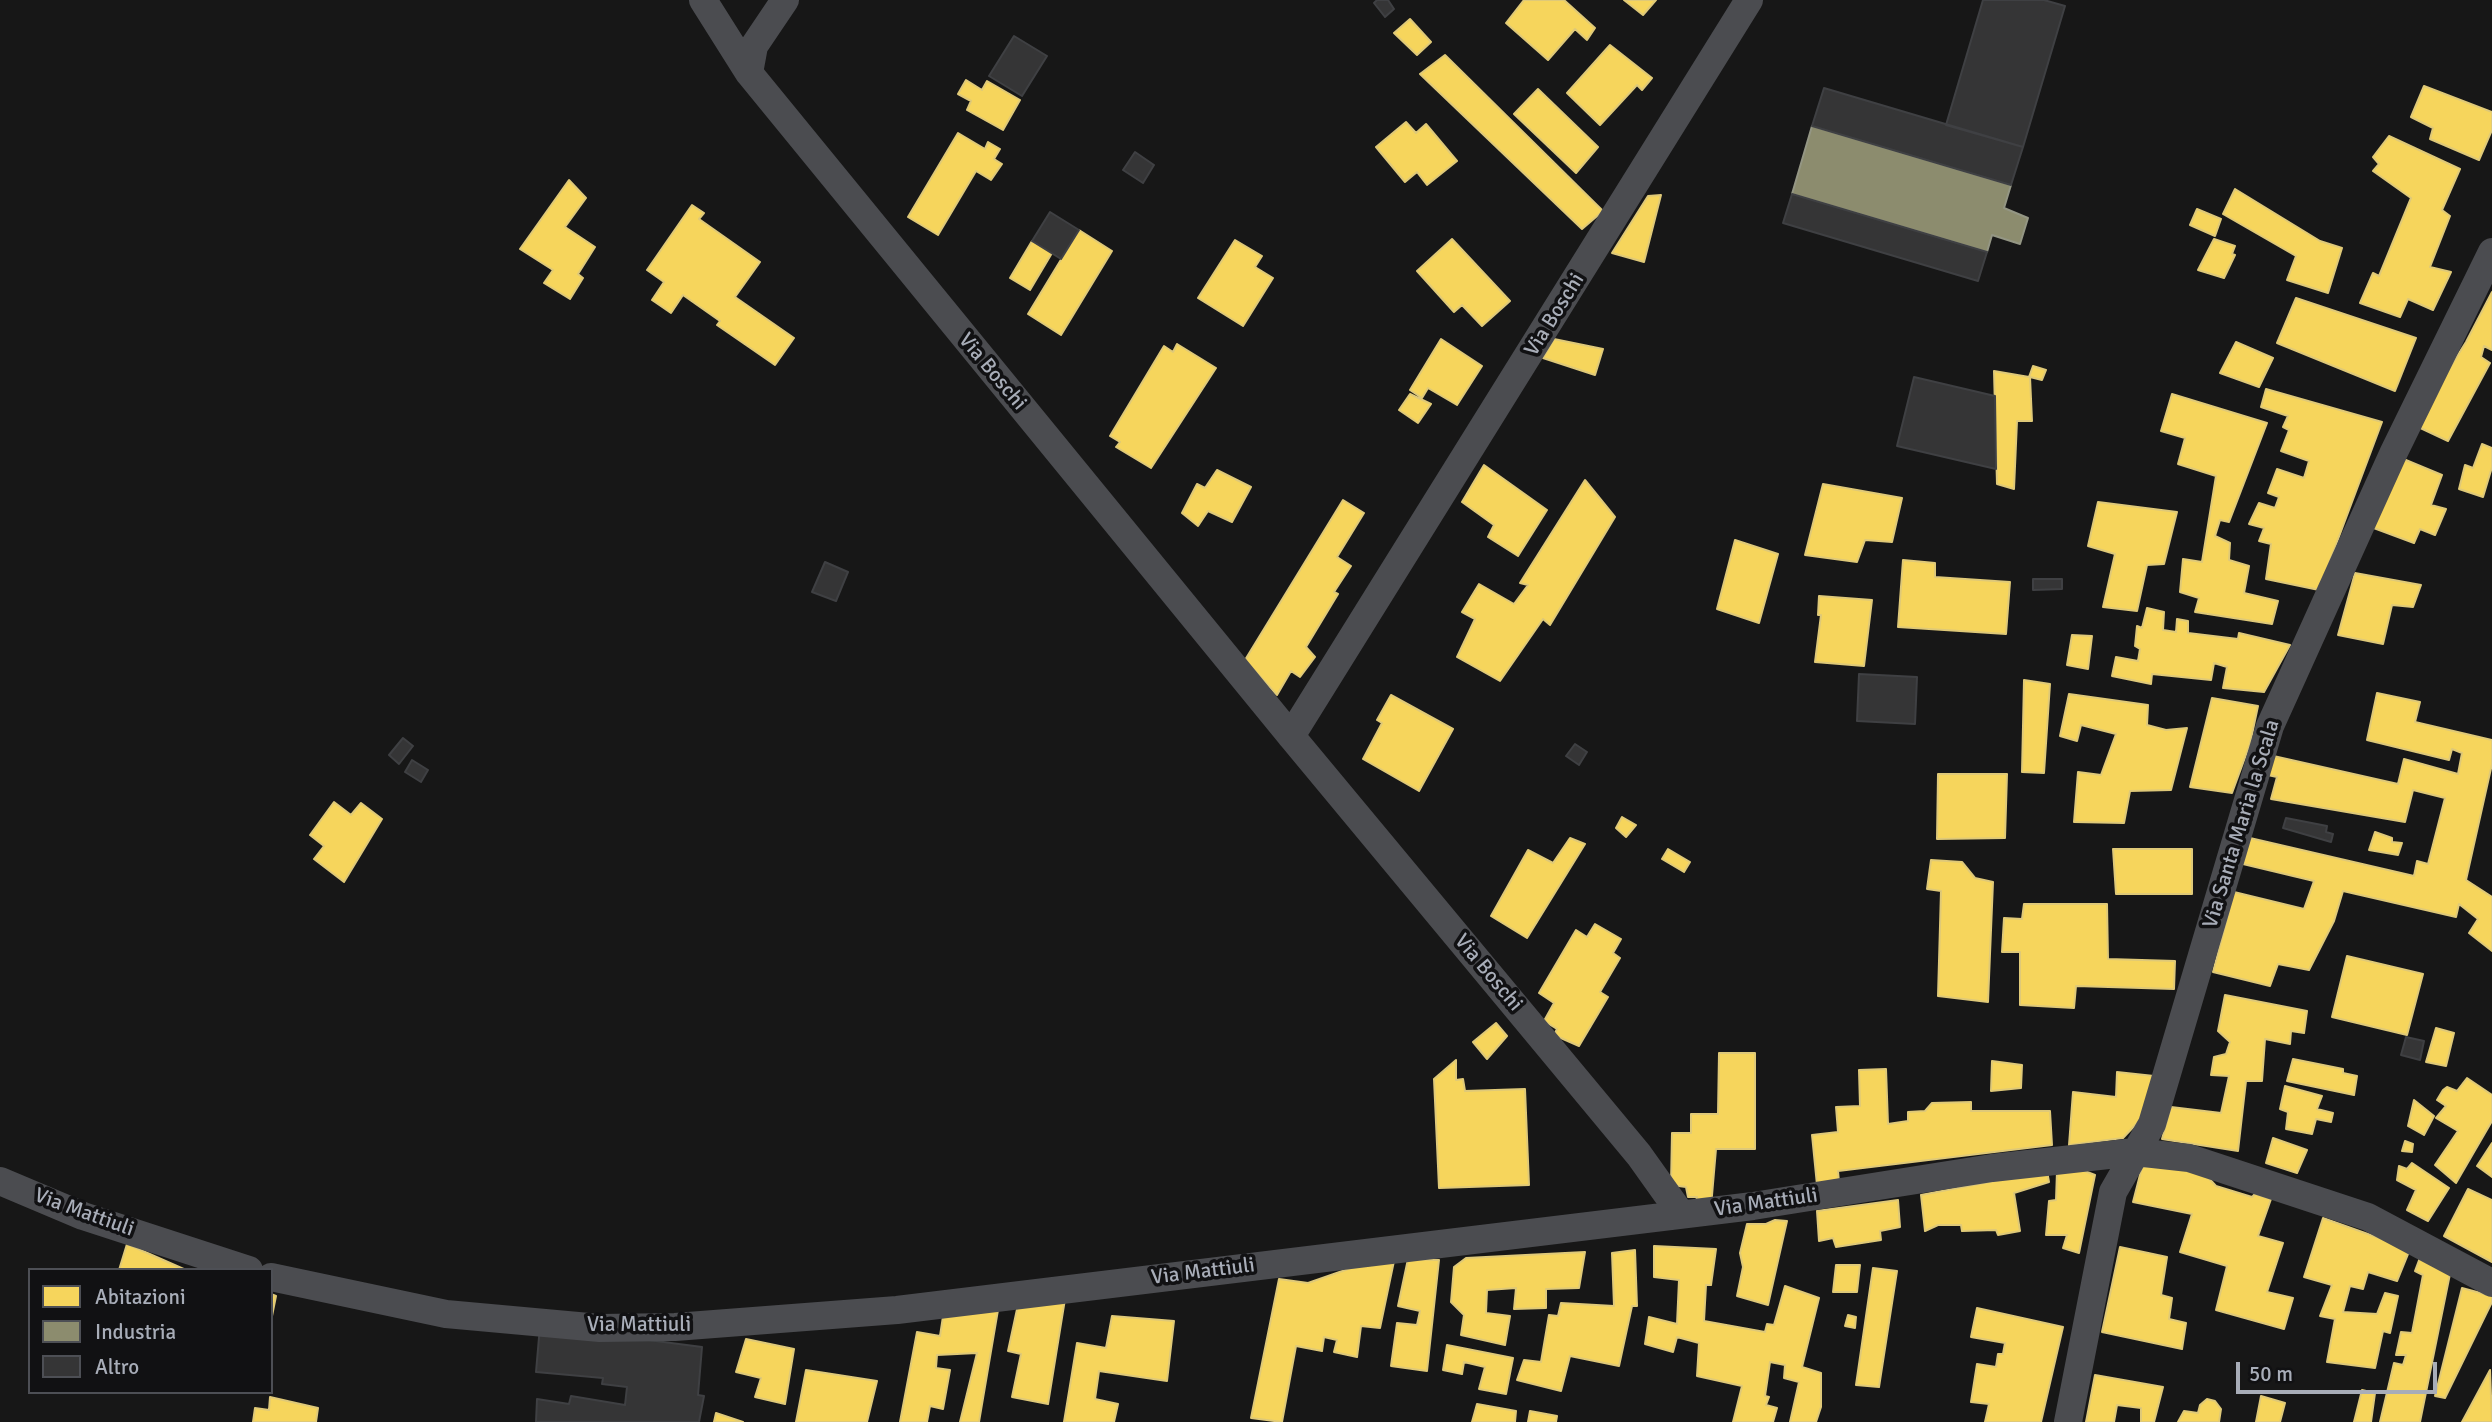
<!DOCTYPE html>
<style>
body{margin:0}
#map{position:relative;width:2492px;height:1422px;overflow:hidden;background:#171717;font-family:Signika,sans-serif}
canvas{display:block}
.legend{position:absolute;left:28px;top:1268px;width:245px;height:126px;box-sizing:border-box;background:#111113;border:2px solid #4d4f55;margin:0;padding:9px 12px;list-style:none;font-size:21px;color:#a8adb8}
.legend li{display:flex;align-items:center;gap:14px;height:35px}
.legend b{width:35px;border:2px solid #4d4f55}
.scale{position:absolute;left:2236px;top:1362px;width:201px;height:32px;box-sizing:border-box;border:4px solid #a8adb8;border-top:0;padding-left:9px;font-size:21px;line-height:24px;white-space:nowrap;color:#a8adb8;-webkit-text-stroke:5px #111113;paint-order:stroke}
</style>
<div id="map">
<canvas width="2492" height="1422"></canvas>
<ul class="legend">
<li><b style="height:19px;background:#f6d55c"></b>Abitazioni</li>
<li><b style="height:19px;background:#8c8c6e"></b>Industria</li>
<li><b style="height:19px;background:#353536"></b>Altro</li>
</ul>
<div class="scale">50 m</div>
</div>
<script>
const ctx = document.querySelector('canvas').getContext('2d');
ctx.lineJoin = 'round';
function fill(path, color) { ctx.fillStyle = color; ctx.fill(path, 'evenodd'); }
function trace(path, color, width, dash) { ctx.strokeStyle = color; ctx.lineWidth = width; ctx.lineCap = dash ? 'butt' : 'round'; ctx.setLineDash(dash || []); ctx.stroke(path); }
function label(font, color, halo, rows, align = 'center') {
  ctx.font = font + ' Signika,sans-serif'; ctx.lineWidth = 7; ctx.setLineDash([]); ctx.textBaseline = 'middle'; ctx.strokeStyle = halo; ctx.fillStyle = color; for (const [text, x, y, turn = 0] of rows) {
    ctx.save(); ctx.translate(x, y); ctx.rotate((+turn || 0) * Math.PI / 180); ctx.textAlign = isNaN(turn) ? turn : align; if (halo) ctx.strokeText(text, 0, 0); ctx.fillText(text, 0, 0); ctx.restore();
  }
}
const homes = new Path2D(`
 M 1524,0 L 1564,0 L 1595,28 L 1587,40 L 1575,29 L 1548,60 L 1506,23 Z
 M 1624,0 L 1656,0 L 1643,15 Z
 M 1410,19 L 1431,42 L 1417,55 L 1394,33 Z
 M 1610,45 L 1652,78 L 1642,90 L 1637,85 L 1600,125 L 1567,93 Z
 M 1445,55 L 1603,211 L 1582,229 L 1420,74 Z
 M 966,80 L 982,90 L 987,81 L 1020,100 L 1003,130 L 967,110 L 971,101 L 958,94 Z
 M 2424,86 L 2492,112 L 2492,130 L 2479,160 L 2430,139 L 2433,128 L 2411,117 Z
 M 1538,89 L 1598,147 L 1576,173 L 1514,114 Z
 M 1406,122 L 1416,133 L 1426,124 L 1457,161 L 1427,185 L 1417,172 L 1405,182 L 1376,147 Z
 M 958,133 L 985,149 L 988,142 L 1000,149 L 994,159 L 1002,164 L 991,180 L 976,171 L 938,235 L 908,217 Z
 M 2389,136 L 2460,169 L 2442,210 L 2450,216 L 2430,267 L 2451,272 L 2433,310 L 2408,299 L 2400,317 L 2360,303 L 2373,273 L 2379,276 L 2411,198 L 2373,171 L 2379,164 L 2373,157 Z
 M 569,180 L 586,198 L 565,227 L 595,247 L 578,274 L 583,278 L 570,299 L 544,283 L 553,270 L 520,249 Z
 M 2235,189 L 2320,241 L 2342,248 L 2328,293 L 2287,280 L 2296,256 L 2223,214 Z
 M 1661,195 L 1644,262 L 1612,253 L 1648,196 Z
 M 692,205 L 704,213 L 699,219 L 760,262 L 735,297 L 794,338 L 775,365 L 717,325 L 720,321 L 683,295 L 671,313 L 652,300 L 664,282 L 647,270 Z
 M 2197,209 L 2221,219 L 2215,236 L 2190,225 Z
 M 1079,230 L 1112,251 L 1061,335 L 1028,314 Z
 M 1452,239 L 1510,301 L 1482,326 L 1462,305 L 1454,312 L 1417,271 Z
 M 2214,239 L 2235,246 L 2232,254 L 2235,255 L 2224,278 L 2198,270 Z
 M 1235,240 L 1262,256 L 1255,267 L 1273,278 L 1243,326 L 1198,298 Z
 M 1032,241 L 1052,253 L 1030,290 L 1010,278 Z
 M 2492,292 L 2492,350 L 2484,346 L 2481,357 L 2490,363 L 2448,441 L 2414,425 L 2466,342 Z
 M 2296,298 L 2416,338 L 2395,391 L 2277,343 Z
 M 1441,339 L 1482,366 L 1457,405 L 1428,388 L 1422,398 L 1410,390 Z
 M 1554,339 L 1603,349 L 1595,375 L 1543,358 Z
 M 2236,342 L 2273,358 L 2259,387 L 2220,373 Z
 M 1177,344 L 1216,368 L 1151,468 L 1116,447 L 1120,442 L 1110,436 L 1164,346 L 1173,352 Z
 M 2033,366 L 2046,370 L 2042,380 L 2030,377 L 2032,421 L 2017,421 L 2014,489 L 1997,484 L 1994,371 L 2029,377 Z
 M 2266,389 L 2382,422 L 2319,590 L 2266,579 L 2271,544 L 2259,541 L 2264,528 L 2249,524 L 2259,503 L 2275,508 L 2279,497 L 2268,493 L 2277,469 L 2304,478 L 2309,461 L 2281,451 L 2289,430 L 2283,427 L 2288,416 L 2261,407 Z
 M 1410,394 L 1431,404 L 1418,423 L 1399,410 Z
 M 2172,394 L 2267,423 L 2229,522 L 2220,520 L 2215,536 L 2230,543 L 2229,560 L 2249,566 L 2244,593 L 2278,601 L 2272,624 L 2195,612 L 2199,598 L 2180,592 L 2183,559 L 2202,562 L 2216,476 L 2178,464 L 2185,438 L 2161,431 Z
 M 2482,444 L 2492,448 L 2492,467 L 2483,497 L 2459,489 L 2465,465 L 2473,468 Z
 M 2401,458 L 2442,475 L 2431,505 L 2446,509 L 2435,535 L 2420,529 L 2414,543 L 2371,527 Z
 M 1484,465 L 1547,510 L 1518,556 L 1488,537 L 1494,525 L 1462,502 Z
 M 1217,470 L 1251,487 L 1232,522 L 1208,511 L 1198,526 L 1182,513 L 1197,484 L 1205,488 Z
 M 1585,480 L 1615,517 L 1550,625 L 1543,619 L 1500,681 L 1457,657 L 1475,619 L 1462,612 L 1479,584 L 1514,604 L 1528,585 L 1520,583 Z
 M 1823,484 L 1902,498 L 1892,542 L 1865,540 L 1857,562 L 1805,555 Z
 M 1343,500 L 1364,513 L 1337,557 L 1351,566 L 1334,592 L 1338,594 L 1306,647 L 1315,657 L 1300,677 L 1291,671 L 1277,695 L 1245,660 Z
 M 2098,502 L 2177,512 L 2164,564 L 2147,565 L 2137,611 L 2103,607 L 2115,554 L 2088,546 Z
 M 1735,540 L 1778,554 L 1759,623 L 1717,609 Z
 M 1903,560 L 1935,563 L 1935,577 L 2010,582 L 2006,634 L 1898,627 Z
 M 2355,573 L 2421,585 L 2413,607 L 2392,605 L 2383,644 L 2338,635 Z
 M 1819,596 L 1872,600 L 1864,666 L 1815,662 L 1821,615 L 1818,615 Z
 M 2147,608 L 2164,612 L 2163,630 L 2176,632 L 2177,619 L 2188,621 L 2188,633 L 2238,639 L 2239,633 L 2290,645 L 2264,692 L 2223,688 L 2227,667 L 2214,663 L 2211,680 L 2152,674 L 2151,684 L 2112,676 L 2116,657 L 2138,661 L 2140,649 L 2135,646 L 2137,626 L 2142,628 Z
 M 2072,635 L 2092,636 L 2088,669 L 2067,665 Z
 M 2024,680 L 2050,684 L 2044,773 L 2022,772 Z
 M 2377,693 L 2420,702 L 2415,722 L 2492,740 L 2492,764 L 2466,880 L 2492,897 L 2492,951 L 2469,933 L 2478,919 L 2459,904 L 2456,917 L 2343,891 L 2334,921 L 2309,970 L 2278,964 L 2270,986 L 2213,972 L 2234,892 L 2304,909 L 2314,881 L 2243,864 L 2250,838 L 2414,876 L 2417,861 L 2428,864 L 2445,798 L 2413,790 L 2405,822 L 2271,799 L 2277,777 L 2263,774 L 2269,755 L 2398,784 L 2404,759 L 2458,774 L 2462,753 L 2452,749 L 2449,760 L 2367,740 Z
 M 2069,694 L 2148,705 L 2147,725 L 2166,730 L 2187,728 L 2171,790 L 2130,791 L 2124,823 L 2074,822 L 2078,772 L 2101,775 L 2116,734 L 2081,725 L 2077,741 L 2060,736 Z
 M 1391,695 L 1453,729 L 1419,791 L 1363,759 L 1382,723 L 1377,720 Z
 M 2212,698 L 2258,706 L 2250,744 L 2232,793 L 2190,787 Z
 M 1938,774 L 2007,774 L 2005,838 L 1937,839 Z
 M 334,802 L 351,815 L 361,803 L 382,819 L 344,882 L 314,859 L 324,846 L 310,835 Z
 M 1622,817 L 1636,825 L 1626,837 L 1616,828 Z
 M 2375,832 L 2392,838 L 2392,842 L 2402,843 L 2398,855 L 2369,850 Z
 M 1570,838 L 1585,844 L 1527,938 L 1491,916 L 1528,850 L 1553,863 Z
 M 1668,849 L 1690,862 L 1684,872 L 1662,859 Z
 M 2113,849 L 2192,849 L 2192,894 L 2116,894 Z
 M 1931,860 L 1962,862 L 1975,878 L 1993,882 L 1988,1002 L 1938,996 L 1941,891 L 1927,889 Z
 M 2024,904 L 2107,904 L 2108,959 L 2175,961 L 2174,989 L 2076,986 L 2074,1008 L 2020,1005 L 2020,952 L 2002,952 L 2004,918 L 2022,919 Z
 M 1595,924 L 1621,939 L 1613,953 L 1620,958 L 1600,992 L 1608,997 L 1579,1046 L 1554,1035 L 1557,1029 L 1544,1021 L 1554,1003 L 1539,993 L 1576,930 L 1587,937 Z
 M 2347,956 L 2423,974 L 2407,1035 L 2332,1017 Z
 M 2225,995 L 2307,1011 L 2304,1033 L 2291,1031 L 2290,1044 L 2265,1039 L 2262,1081 L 2246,1081 L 2238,1151 L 2162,1139 L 2171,1107 L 2221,1113 L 2229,1076 L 2211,1075 L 2214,1057 L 2226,1054 L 2230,1042 L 2218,1031 Z
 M 1496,1023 L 1507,1036 L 1487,1059 L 1473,1042 Z
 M 2436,1028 L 2454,1033 L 2446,1066 L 2426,1062 Z
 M 1719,1053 L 1755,1053 L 1755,1149 L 1716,1149 L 1711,1207 L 1695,1207 L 1697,1197 L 1688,1197 L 1686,1187 L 1671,1185 L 1672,1133 L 1691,1133 L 1691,1114 L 1718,1114 Z
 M 2293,1059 L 2343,1069 L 2343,1073 L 2357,1076 L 2354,1095 L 2287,1081 Z
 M 1456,1060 L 1456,1080 L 1463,1079 L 1465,1091 L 1525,1089 L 1529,1185 L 1439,1188 L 1434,1079 Z
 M 1992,1061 L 2022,1065 L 2021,1088 L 1991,1091 Z
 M 1886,1069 L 1888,1124 L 1908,1121 L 1908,1112 L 1925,1111 L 1932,1103 L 1971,1102 L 1971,1111 L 2050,1111 L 2052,1145 L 1838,1171 L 1839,1182 L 1817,1185 L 1812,1135 L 1838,1132 L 1836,1107 L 1860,1106 L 1859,1070 Z
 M 2117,1072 L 2154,1076 L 2140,1120 L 2123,1138 L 2069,1145 L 2073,1092 L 2116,1097 Z
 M 2467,1078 L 2492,1095 L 2492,1121 L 2456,1183 L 2435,1165 L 2458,1131 L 2436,1118 L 2446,1106 L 2437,1100 L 2443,1090 L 2447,1087 L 2457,1091 Z
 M 2285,1086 L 2322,1096 L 2317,1109 L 2333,1113 L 2331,1122 L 2316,1119 L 2312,1134 L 2286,1129 L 2288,1112 L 2280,1109 Z
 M 2414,1100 L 2434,1116 L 2424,1135 L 2408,1126 Z
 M 2273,1138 L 2307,1150 L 2297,1173 L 2266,1163 Z
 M 2405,1141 L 2413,1144 L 2412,1152 L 2402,1151 Z
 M 2492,1143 L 2492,1177 L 2477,1166 Z
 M 2412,1163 L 2449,1188 L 2428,1221 L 2407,1210 L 2416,1190 L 2397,1180 L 2399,1166 L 2407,1169 Z
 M 2165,1165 L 2205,1174 L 2216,1186 L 2252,1197 L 2255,1194 L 2271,1199 L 2258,1236 L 2283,1243 L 2267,1292 L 2293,1298 L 2284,1329 L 2216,1310 L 2227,1266 L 2180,1252 L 2192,1214 L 2133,1202 L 2142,1167 Z
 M 2082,1170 L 2095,1175 L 2079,1253 L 2063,1248 L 2067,1235 L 2046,1235 L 2049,1201 L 2056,1200 L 2057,1171 Z
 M 2047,1171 L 2049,1182 L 2014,1193 L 2020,1231 L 1998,1235 L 1996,1230 L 1962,1231 L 1961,1225 L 1938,1225 L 1925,1231 L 1921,1195 Z
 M 2468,1189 L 2492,1200 L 2492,1262 L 2444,1236 Z
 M 1898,1200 L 1900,1227 L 1880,1231 L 1881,1240 L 1836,1247 L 1833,1238 L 1819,1241 L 1817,1211 Z
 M 2323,1218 L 2410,1249 L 2397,1281 L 2368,1272 L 2363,1289 L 2350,1286 L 2343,1312 L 2377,1314 L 2385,1293 L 2398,1296 L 2390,1333 L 2383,1331 L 2375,1368 L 2327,1362 L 2335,1319 L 2320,1316 L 2332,1285 L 2304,1277 Z
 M 1775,1220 L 1787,1221 L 1768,1305 L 1737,1296 L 1743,1267 L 1740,1253 L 1747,1224 L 1766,1224 Z
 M 127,1244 L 186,1270 L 119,1270 Z
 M 1654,1246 L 1716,1249 L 1711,1285 L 1706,1285 L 1704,1321 L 1765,1332 L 1767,1324 L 1774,1325 L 1785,1286 L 1819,1298 L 1802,1367 L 1821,1373 L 1821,1407 L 1816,1422 L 1790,1422 L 1799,1382 L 1784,1378 L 1785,1365 L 1770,1362 L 1765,1396 L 1769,1397 L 1766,1405 L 1777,1408 L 1773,1422 L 1733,1422 L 1742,1386 L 1697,1376 L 1699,1343 L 1677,1337 L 1673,1352 L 1645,1344 L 1649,1317 L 1677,1324 L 1679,1280 L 1654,1277 Z
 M 2120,1247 L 2167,1257 L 2161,1295 L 2172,1298 L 2169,1319 L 2186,1323 L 2182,1349 L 2102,1332 Z
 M 1635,1250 L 1637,1306 L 1632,1306 L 1619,1366 L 1570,1356 L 1561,1391 L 1517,1380 L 1524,1360 L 1541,1362 L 1549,1315 L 1558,1316 L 1561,1303 L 1614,1306 L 1612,1253 Z
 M 1585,1252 L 1579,1288 L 1546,1289 L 1546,1308 L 1514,1309 L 1516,1288 L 1487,1290 L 1486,1313 L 1510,1316 L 1505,1345 L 1461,1335 L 1464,1315 L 1451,1302 L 1454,1267 L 1466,1258 Z
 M 2421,1255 L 2451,1269 L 2420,1422 L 2380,1422 L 2394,1363 L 2403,1365 L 2406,1355 L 2396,1355 L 2401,1332 L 2412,1333 L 2423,1275 L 2415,1271 Z
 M 1408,1259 L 1439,1260 L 1427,1371 L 1391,1366 L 1397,1323 L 1417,1325 L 1420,1311 L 1398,1306 Z
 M 1394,1261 L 1380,1328 L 1361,1326 L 1357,1357 L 1334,1352 L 1337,1340 L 1324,1337 L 1322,1351 L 1296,1346 L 1282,1422 L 1251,1418 L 1279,1279 L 1308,1283 L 1351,1268 Z
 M 1836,1265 L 1860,1265 L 1857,1292 L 1833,1292 Z
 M 1873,1268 L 1897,1271 L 1879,1387 L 1856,1385 Z
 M 2462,1288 L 2492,1296 L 2492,1302 L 2445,1398 L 2435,1396 Z
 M 271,1294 L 276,1296 L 271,1321 Z
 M 1065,1299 L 1048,1404 L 1012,1397 L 1021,1354 L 1008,1351 L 1019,1300 Z
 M 999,1304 L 979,1422 L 960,1422 L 977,1353 L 937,1355 L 936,1368 L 950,1370 L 943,1409 L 930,1406 L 927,1422 L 900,1422 L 917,1332 L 940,1336 L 944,1310 Z
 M 1977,1308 L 2063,1327 L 2041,1422 L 1985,1422 L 1989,1404 L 1971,1402 L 1977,1364 L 1996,1367 L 1998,1354 L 2003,1354 L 2005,1343 L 1971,1337 Z
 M 1848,1315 L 1856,1317 L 1855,1328 L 1845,1326 Z
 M 1112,1316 L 1174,1321 L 1167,1381 L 1099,1371 L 1095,1399 L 1118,1404 L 1114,1422 L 1064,1422 L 1077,1343 L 1106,1348 Z
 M 746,1339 L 794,1349 L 785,1404 L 755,1397 L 761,1378 L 736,1372 Z
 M 1447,1345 L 1513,1358 L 1506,1394 L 1479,1389 L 1485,1367 L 1464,1362 L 1462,1374 L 1443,1370 Z
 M 806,1370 L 877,1381 L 867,1422 L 796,1422 Z
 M 2490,1370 L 2492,1422 L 2462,1422 Z
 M 2095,1375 L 2163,1387 L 2154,1422 L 2141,1422 L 2141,1408 L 2117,1405 L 2114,1422 L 2086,1422 Z
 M 2362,1390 L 2375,1393 L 2371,1422 L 2354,1422 Z
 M 2261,1396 L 2285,1403 L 2280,1422 L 2256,1422 Z
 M 270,1397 L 318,1408 L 316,1422 L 253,1422 L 255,1408 L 269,1410 Z
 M 2207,1399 L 2215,1401 L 2221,1409 L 2219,1422 L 2178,1422 L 2184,1411 L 2198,1413 L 2200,1405 Z
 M 1477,1404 L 1516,1411 L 1515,1422 L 1472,1422 Z
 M 1530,1411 L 1557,1416 L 1556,1422 L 1528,1422 Z
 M 716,1413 L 743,1422 L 714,1422 Z`);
fill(homes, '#f6d55c');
trace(homes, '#dfc978', 2);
const industry = new Path2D(`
 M 1812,126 L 2011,185 L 2004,208 L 2028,218 L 2020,244 L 1992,235 L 1987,252 L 1792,194 Z`);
fill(industry, '#8c8c6e');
trace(industry, '#949684', 2);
const building = new Path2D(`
 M 1377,0 L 1388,0 L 1394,9 L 1385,17 L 1374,3 Z
 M 1983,0 L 2044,0 L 2065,6 L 2023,147 L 1946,125 Z
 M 1014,36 L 1047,56 L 1022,96 L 989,76 Z
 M 1824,88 L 2023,147 L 2011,185 L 1812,126 Z
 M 1135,152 L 1154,165 L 1143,183 L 1123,170 Z
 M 1792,194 L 1987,252 L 1978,281 L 1783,223 Z
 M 1050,212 L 1079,230 L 1061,259 L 1032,241 Z
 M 1914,377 L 1995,396 L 1996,469 L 1897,446 Z
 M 825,562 L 848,572 L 836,601 L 812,592 Z
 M 2033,579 L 2062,579 L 2062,589 L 2033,590 Z
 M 1859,674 L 1917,677 L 1915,724 L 1857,721 Z
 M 403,738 L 413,746 L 399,764 L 389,755 Z
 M 1575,744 L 1587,752 L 1579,765 L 1566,756 Z
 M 412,760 L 428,770 L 421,782 L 405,772 Z
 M 2286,818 L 2327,826 L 2326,832 L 2333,834 L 2331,842 L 2283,828 Z
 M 2406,1037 L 2424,1041 L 2420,1060 L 2401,1055 Z
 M 540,1326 L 702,1347 L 698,1395 L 704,1396 L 699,1422 L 536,1422 L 537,1399 L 569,1404 L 571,1396 L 625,1405 L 627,1387 L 602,1384 L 603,1378 L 536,1372 Z`);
fill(building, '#353536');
trace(building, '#3f4043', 2);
trace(new Path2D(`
 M 703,0 L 749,73 L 1291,736 L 1639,1155 L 1681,1214
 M 749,73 L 754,46 L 785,0
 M 1291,736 L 1749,0
 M 0,1181 L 83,1216 L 249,1270
 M 271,1277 L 446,1314 L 600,1328 L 675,1327 L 897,1310 L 1753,1206 L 1992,1168 L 2135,1152 L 2189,1158 L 2368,1217 L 2492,1283
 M 2068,1422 L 2113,1192 L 2152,1124 L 2270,726 L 2393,454 L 2492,252`), '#4b4c50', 28);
label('21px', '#a8adb8', '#111113', [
 ["Via Boschi",1555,315,-58],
 ["Via Boschi",992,372,50],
 ["Via Santa Maria la Scala",2242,824,-73],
 ["Via Boschi",1488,973,50],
 ["Via Mattiuli",1766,1203,-8],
 ["Via Mattiuli",84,1213,20],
 ["Via Mattiuli",1203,1272,-7],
 ["Via Mattiuli",639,1325]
]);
</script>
